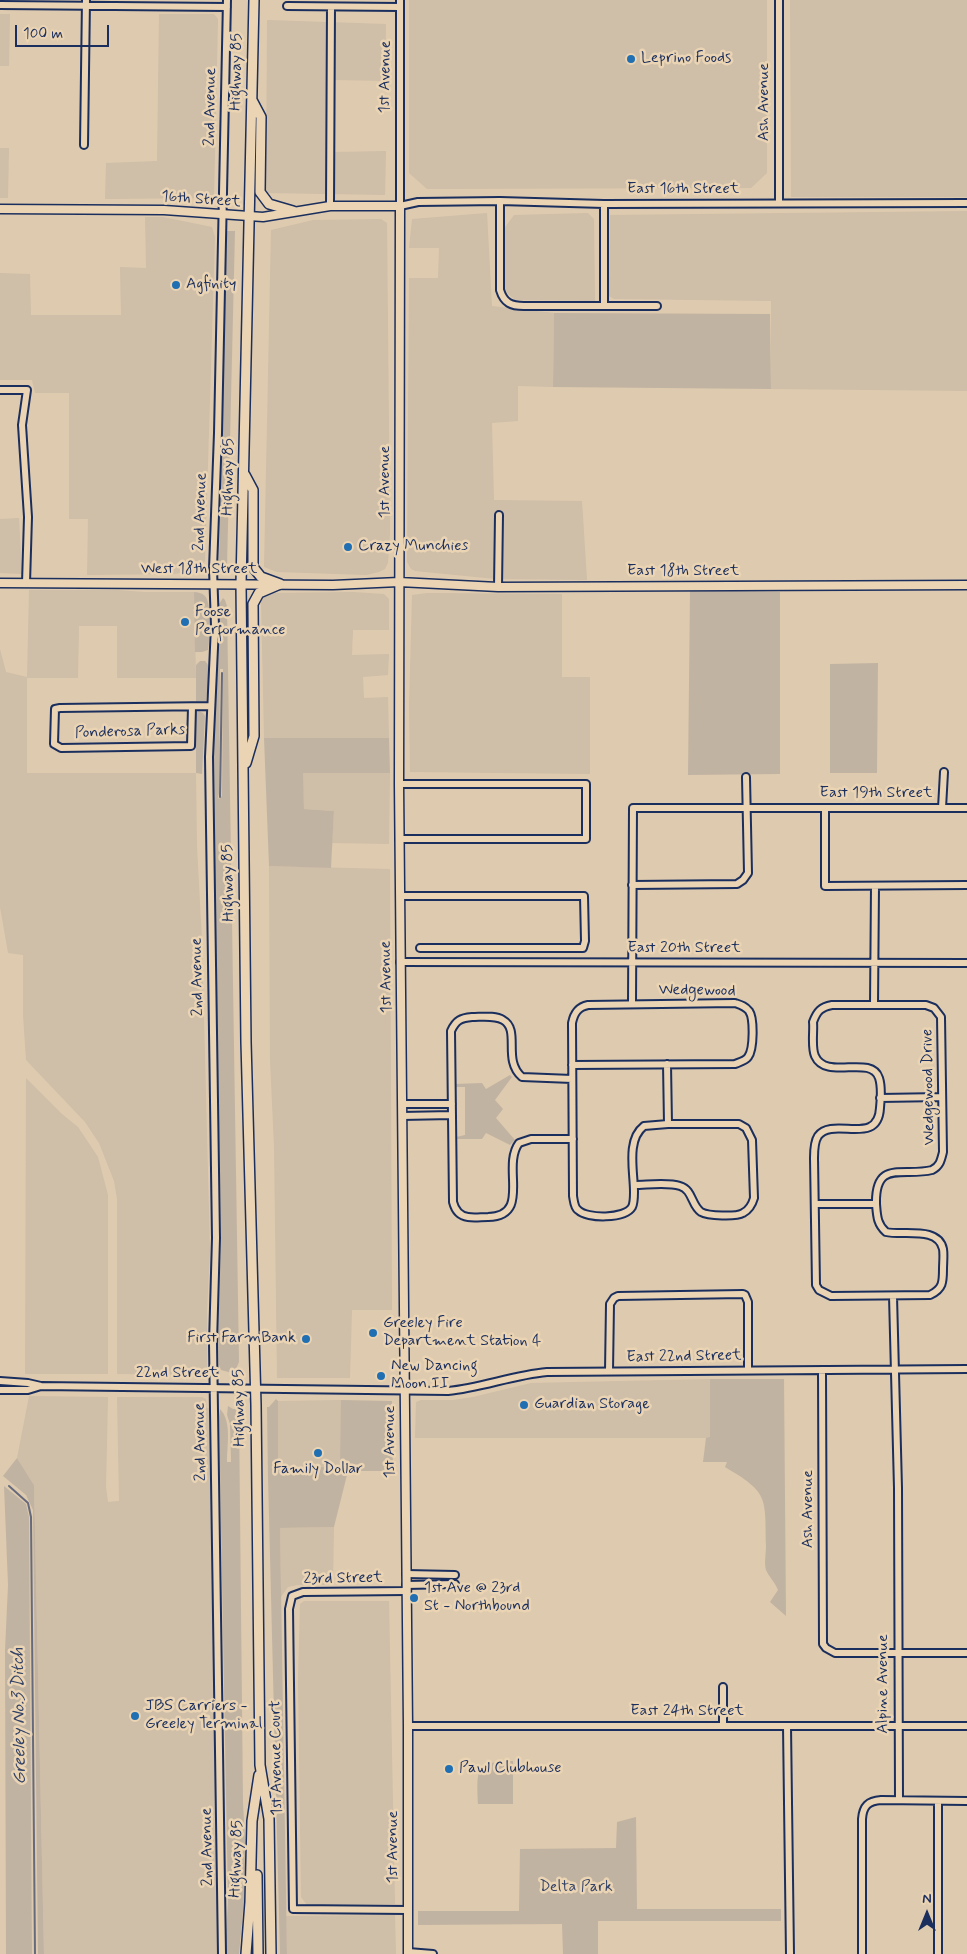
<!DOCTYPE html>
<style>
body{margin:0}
#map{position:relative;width:967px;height:1954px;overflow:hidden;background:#decaae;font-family:Mynerve,sans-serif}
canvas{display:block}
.north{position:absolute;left:902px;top:1889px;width:50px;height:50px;-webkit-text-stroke:4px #ead4b3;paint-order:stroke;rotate:0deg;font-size:14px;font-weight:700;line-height:20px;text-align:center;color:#1b2f5e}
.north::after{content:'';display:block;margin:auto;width:18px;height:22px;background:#1b2f5e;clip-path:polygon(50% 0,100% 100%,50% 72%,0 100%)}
.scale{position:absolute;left:15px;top:25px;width:94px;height:22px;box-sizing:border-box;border:2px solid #1b2f5e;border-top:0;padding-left:6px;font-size:15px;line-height:18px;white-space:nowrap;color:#1b2f5e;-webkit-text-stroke:4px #ead4b3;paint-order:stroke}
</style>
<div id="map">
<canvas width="967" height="1954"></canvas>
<div class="north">N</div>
<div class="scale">100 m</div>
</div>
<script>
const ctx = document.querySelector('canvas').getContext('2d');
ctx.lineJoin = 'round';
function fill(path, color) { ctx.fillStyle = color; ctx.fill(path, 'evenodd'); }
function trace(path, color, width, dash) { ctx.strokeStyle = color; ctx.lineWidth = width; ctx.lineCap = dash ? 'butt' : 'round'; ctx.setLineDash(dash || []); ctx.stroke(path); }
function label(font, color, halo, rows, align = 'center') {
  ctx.font = font + ' Mynerve,sans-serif'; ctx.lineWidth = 5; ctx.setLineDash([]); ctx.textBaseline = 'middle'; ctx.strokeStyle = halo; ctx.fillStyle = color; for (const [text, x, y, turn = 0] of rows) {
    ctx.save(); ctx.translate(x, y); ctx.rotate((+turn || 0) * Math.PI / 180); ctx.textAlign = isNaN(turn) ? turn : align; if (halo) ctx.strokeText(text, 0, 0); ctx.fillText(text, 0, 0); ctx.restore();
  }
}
fill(new Path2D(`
 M 409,0 L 767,0 L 767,173 L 751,188 L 427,189 L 409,173 Z
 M 790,0 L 967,0 L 967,197 L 791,197 Z
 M 0,14 L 10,14 L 9,66 L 0,66 Z
 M 159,14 L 214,14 L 218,19 L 214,198 L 105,199 L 106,163 L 157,161 Z
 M 267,20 L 386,24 L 385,81 L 335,80 L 334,152 L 386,151 L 385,195 L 266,193 Z
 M 0,148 L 9,148 L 8,198 L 0,198 Z
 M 967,211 L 967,391 L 771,389 L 771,301 L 614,299 L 609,296 L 610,215 Z
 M 487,213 L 492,306 L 554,313 L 553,387 L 518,386 L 518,421 L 492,423 L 494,500 L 582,501 L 587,580 L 495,579 L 415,571 L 411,569 L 407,562 L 409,278 L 438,278 L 439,248 L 409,248 L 412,219 Z
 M 588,213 L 594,219 L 595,301 L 515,300 L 505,291 L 503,230 L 514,215 Z
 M 145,217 L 163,217 L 212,227 L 215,237 L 205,561 L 197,570 L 174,574 L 87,575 L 88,519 L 69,519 L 69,393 L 35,393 L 32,380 L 0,380 L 0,273 L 30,274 L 31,315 L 121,315 L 120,267 L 146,268 Z
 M 381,219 L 387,223 L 390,533 L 388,563 L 385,569 L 379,572 L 366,575 L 277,572 L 264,567 L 271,230 L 313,220 Z
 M 19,518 L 22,574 L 0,573 L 0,519 Z
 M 29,590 L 117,590 L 144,592 L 194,592 L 196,678 L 117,678 L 117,626 L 79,626 L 78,678 L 27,678 L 27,773 L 196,773 L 197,847 L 202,941 L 210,1250 L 207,1311 L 207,1368 L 204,1375 L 117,1374 L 117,1199 L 114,1181 L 99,1143 L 85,1122 L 26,1060 L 23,1015 L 23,955 L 8,953 L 0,907 L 0,649 L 6,672 L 27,677 Z
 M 353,592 L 384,594 L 389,599 L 389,630 L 353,630 L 352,655 L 389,654 L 388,675 L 363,677 L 364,698 L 388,697 L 389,738 L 264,738 L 261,599 L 268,593 Z
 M 427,593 L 562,594 L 562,677 L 590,677 L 590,774 L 410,772 L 409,706 L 412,595 Z
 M 302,773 L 390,773 L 389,844 L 332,843 L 334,811 L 304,809 Z
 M 269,866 L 390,869 L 392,1310 L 352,1310 L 350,1378 L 277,1378 L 274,1147 L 270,1060 Z
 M 26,1078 L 62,1114 L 78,1127 L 98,1157 L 108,1195 L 108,1374 L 25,1374 Z
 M 710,1379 L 710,1438 L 415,1438 L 416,1402 L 421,1400 L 453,1400 L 473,1397 L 531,1383 Z
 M 29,1396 L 108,1397 L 106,1487 L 108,1502 L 119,1501 L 117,1397 L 202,1397 L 206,1399 L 207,1408 L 209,1408 L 218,1954 L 44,1954 L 34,1485 L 17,1458 Z
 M 341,1400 L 341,1467 L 277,1467 L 278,1401 Z
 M 334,1527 L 333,1585 L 298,1585 L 288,1587 L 281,1597 L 280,1528 Z
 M 304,1601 L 389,1601 L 395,1904 L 307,1905 L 301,1897 L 298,1680 L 300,1604 Z
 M 395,1915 L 396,1954 L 287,1954 L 286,1916 Z`), '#cfbea8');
fill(new Path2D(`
 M 227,231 L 235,231 L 227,567 L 224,568 L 220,567 L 219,560 Z
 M 554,313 L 770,314 L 771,389 L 553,387 Z
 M 690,590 L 780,592 L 780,774 L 688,775 Z
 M 194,592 C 198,592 202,593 205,596 C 212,603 210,640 208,650 L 202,652 L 195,652 Z
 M 223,598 L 225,600 L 227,606 L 239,1362 L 236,1369 L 232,1373 L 221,1370 L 219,1365 L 218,1340 L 221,1239 L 212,756 L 220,634 L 219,604 ZM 220,669 L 223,669 L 223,679 L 222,796 L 219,799 L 218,797 L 219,793 Z
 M 200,661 L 205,661 C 214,669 207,689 206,701 L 196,702 L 196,665 Z
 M 878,663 L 877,773 L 830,773 L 830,664 Z
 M 199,711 L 203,713 L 205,716 L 202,774 L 196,773 L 196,712 Z
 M 264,738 L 389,738 L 390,773 L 303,773 L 304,809 L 334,811 L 331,868 L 269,866 Z
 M 510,1075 L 512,1077 L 495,1100 L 503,1109 L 496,1118 L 515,1140 L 510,1145 L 486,1133 L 482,1139 L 456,1139 L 456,1137 L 465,1135 L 465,1087 L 455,1087 L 455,1084 L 482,1083 L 486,1089 Z
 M 710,1379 L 784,1379 L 786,1616 L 770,1602 L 778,1590 C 775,1582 769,1577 766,1570 C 764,1563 766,1553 766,1546 C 765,1497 769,1493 725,1467 L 727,1462 L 703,1462 L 706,1438 L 710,1437 Z
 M 276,1399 L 278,1401 L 278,1467 L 340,1467 L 341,1400 L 392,1401 L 393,1471 L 348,1471 L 334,1527 L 280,1528 L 287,1954 L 280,1954 L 268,1476 L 267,1407 L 269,1407 Z
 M 228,1406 L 233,1409 L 237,1409 L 239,1412 L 243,1803 L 246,1857 L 245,1890 L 239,1954 L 225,1954 L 228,1902 L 219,1417 L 220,1409 C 232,1421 227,1446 227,1462 L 231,1462 L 230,1424 L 227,1415 Z
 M 17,1458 L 34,1485 L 44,1954 L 38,1954 L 33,1510 L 26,1495 L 3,1476 Z
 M 4,1486 L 26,1504 L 29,1517 L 32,1954 L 6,1954 L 5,1650 L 8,1585 Z
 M 513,1761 L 513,1804 L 478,1804 C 477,1769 474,1762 513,1761 Z
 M 636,1817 L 637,1909 L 781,1909 L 781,1921 L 598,1921 L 598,1954 L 563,1954 L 562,1924 L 418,1925 L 418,1911 L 519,1911 L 520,1849 L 616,1848 L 617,1822 Z`), '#c1b3a2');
trace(new Path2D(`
 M 220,797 L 222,673
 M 9,1486 L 28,1503 L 31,1517 L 35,1954`), '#666a7d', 2);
const minor = new Path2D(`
 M 400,0 L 400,206 L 418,202 L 500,201 L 604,204 L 967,203
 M 779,0 L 779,203
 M 0,5 L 227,7
 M 287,6 L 400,7
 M 84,145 L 86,0
 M 500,201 L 500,290 C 504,303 511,306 524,306 L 657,306
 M 330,206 L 331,7
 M 604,306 L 604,204
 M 0,390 L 27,390 L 22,425 L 28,517 L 26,583
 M 498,587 L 499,515
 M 192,707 L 191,746 L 61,748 L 54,744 L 55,709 L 60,708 L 211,706
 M 399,784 L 586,784 L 586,839 L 399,839
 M 825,808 L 825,886 L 967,885
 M 942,808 L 944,772
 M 632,885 L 737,884 L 743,880 L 748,873 L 746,777
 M 400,896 L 584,896 L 585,941 L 583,948 L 420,948
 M 400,962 L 967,963
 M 632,1004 L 633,808 L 967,808
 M 832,1005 L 926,1005 L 934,1008 L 941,1017 L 943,1152 C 941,1160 940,1166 932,1170 C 903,1177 875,1159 876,1204 C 877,1216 877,1224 886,1232 C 903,1236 938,1226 943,1249 C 944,1255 943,1263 943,1269 C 943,1282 943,1289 930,1295 L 831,1296 L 819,1290 L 816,1285 L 814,1158 C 814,1151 814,1142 818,1136 C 833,1116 878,1147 880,1108 C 881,1098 882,1087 879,1078 C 871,1054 826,1081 815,1056 C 811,1047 814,1031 813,1022 C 817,1011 821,1007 832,1005 Z
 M 874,1005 L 875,886
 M 667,1064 L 668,1124
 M 572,1065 L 735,1064 C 740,1062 745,1061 748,1057 C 754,1049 754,1018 749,1011 C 745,1006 741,1005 735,1003 L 588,1005 C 578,1007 574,1013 572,1023 L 573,1196 C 574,1201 574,1207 578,1210 C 587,1219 625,1219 632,1207 C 634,1203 634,1197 634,1192 C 634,1171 626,1140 644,1126 L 668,1124 L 739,1124 L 746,1128 L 752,1140 L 754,1198 C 752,1205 749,1210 743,1213 C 736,1217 708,1216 701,1212 C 691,1205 693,1190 680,1186 C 668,1182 647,1185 634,1185
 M 572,1079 L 522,1077 C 502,1060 521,1030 503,1020 C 495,1015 482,1017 472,1017 C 461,1018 456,1020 451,1031 L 453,1202 C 455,1210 460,1216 468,1217 C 474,1218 481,1217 488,1217 C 532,1216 501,1167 519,1143 L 531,1139 L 573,1139
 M 880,1098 L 942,1097
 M 402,1104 L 452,1104
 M 402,1116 L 452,1115
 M 815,1204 L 876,1204
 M 893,1296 L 898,1488 L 899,1800
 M 822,1370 L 823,1644 L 826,1648 L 835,1653 L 967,1653
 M 609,1371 L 610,1304 L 614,1298 L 618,1296 L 743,1294 L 745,1295 L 748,1302 L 748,1370
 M 0,1381 L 28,1383 L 41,1386 L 448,1391 C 481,1388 513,1375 547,1372 L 967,1369
 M 0,1390 L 28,1390 L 41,1386
 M 406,1574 L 455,1575
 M 406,1585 L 455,1584
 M 406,1591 L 303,1592 L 292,1596 L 289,1609 L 293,1909 L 408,1910
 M 723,1687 L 723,1725
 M 408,1726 L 967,1726
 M 787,1726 L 790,1954
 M 938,1801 L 938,1954
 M 408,1952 L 433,1954
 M 222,1954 L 213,1343 L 216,1238 L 209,757 L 215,626 L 213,569 L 218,433 L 227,0
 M 862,1954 L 862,1819 C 863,1806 868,1801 881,1800 L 967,1801`);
const major = new Path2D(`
 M 0,209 L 164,210 L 263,217 L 330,206 L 400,206 L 399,784 L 408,1726 L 408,1954
 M 0,583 L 333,585 L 399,582 L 498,587 L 967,585`);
const highway = new Path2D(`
 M 254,0 L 241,584 L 246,1042 L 256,1405 L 260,1765 L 269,1819 L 271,1954
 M 252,100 L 261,117 L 260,192 L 269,204 L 293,211
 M 245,475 L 253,490 L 253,567 L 261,577 L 280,584
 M 246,763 L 254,736 L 253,604 L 259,593 L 280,584
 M 257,1875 L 258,1954
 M 246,1954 L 250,1902 L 252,1821 L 259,1775`);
trace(minor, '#1b2f5e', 10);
trace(major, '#1b2f5e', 11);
trace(highway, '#1b2f5e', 12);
trace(minor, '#ead4b3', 6);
trace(major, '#ead4b3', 8);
trace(highway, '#ead4b3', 9);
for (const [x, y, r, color] of [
 [631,59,5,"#1f6fb2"],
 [176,285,5,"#1f6fb2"],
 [348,547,5,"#1f6fb2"],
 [185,622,5,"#1f6fb2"],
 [373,1333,5,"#1f6fb2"],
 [306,1339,5,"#1f6fb2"],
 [381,1376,5,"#1f6fb2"],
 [524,1405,5,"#1f6fb2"],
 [318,1453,5,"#1f6fb2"],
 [414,1598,5,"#1f6fb2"],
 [135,1716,5,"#1f6fb2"],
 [449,1769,5,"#1f6fb2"]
]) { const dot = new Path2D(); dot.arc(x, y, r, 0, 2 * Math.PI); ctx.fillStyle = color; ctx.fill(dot); trace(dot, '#ead4b3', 2); }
label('16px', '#1b2f5e', '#ead4b3', [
 ["Leprino Foods",641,59],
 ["Agfinity",186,285],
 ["Crazy Munchies",358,547],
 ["Foose",195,613],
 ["Performance",195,631],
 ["Greeley Fire",383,1324],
 ["Department Station 4",383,1342],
 ["First FarmBank",296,1339,"right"],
 ["New Dancing",391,1367],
 ["Moon II",391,1385],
 ["Guardian Storage",534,1405],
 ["Family Dollar",318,1470,"center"],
 ["1st Ave @ 23rd",424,1589],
 ["St - Northbound",424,1607],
 ["JBS Carriers -",145,1707],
 ["Greeley Terminal",145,1725],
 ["Pawl Clubhouse",459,1769]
], 'left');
label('16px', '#1b2f5e', '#ead4b3', [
 ["Highway 85",237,72,-89],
 ["1st Avenue",386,77,-89],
 ["Ash Avenue",765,102,-90],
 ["2nd Avenue",211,107,-89],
 ["East 16th Street",683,190],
 ["16th Street",201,200,4],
 ["Highway 85",229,477,-89],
 ["1st Avenue",386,482,-90],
 ["2nd Avenue",201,512,-88],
 ["West 18th Street",199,570],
 ["East 18th Street",683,572],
 ["Ponderosa Parks",130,732,-2],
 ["East 19th Street",876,794],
 ["Highway 85",229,883,-91],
 ["East 20th Street",684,949],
 ["2nd Avenue",198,977,-91],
 ["1st Avenue",387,977,-91],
 ["Wedgewood",697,991,1],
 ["Wedgewood Drive",929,1087,-91],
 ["East 22nd Street",684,1357,-1],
 ["22nd Street",177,1374],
 ["Highway 85",240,1408,-91],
 ["2nd Avenue",201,1442,-91],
 ["1st Avenue",391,1442,-90],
 ["Ash Avenue",809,1509,-90],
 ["23rd Street",343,1579,-1],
 ["Alpine Avenue",884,1684,-90],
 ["East 24th Street",687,1712],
 ["1st Avenue Court",277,1758,-91],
 ["2nd Avenue",208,1847,-91],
 ["1st Avenue",394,1847,-90],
 ["Highway 85",237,1859,-88]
]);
label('16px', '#344368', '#ead4b3', [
 ["Delta Park",576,1888]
]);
label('italic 18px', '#344368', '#ead4b3', [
 ["Greeley No.3 Ditch",20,1716,-91]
]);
</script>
